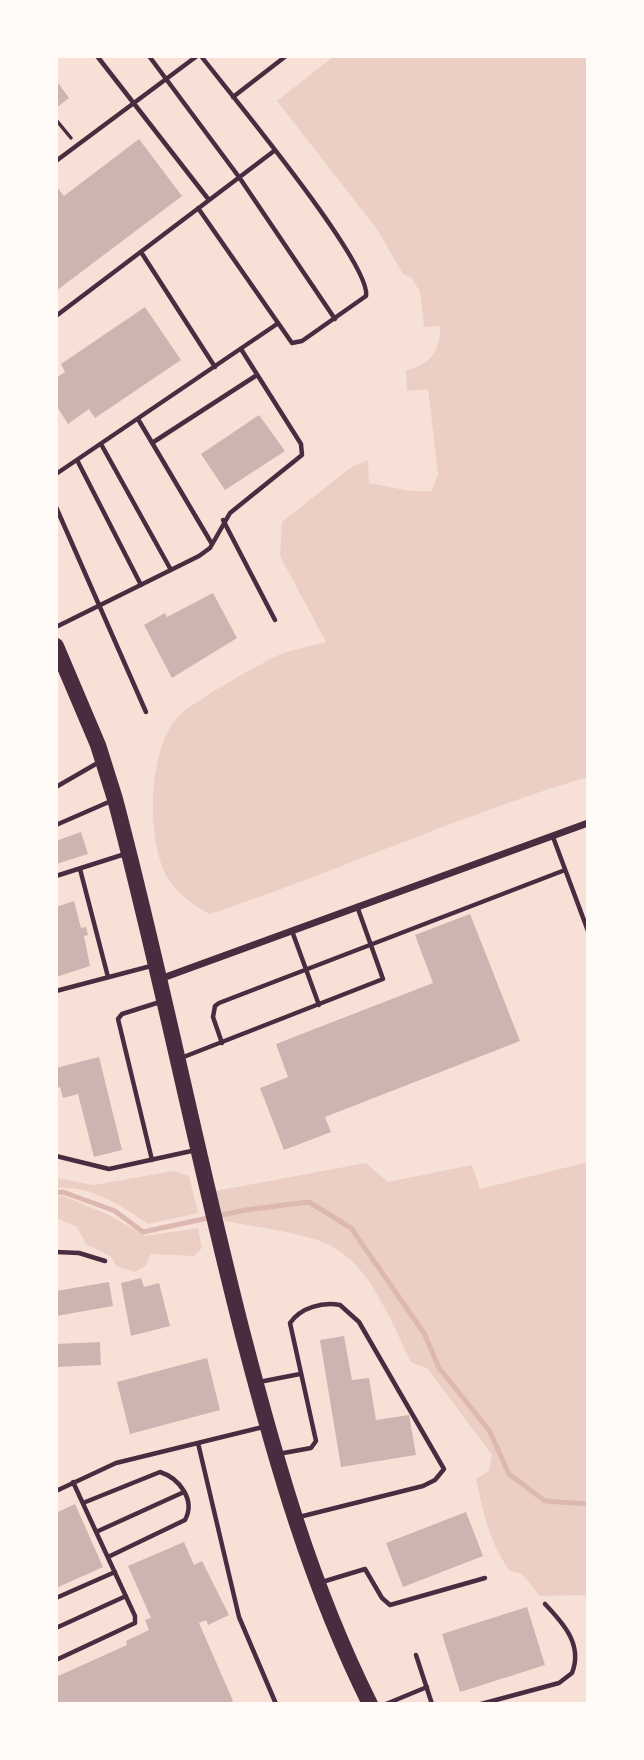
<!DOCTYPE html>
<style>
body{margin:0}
#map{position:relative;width:644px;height:1760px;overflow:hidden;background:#f7e1d7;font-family:"DM Sans",sans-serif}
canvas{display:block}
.frame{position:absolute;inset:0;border:58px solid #fffaf5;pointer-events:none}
</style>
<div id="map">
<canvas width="644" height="1760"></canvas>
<div class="frame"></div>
</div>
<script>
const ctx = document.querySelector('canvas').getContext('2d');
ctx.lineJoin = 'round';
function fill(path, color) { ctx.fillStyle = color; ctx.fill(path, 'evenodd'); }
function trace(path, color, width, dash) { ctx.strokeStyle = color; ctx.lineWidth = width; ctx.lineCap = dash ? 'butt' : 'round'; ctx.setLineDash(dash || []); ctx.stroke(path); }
fill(new Path2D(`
 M 334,56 L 588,56 L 588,777 C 459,815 337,872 210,914 C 193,905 180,897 169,880 C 145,843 147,742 182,713 C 200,698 263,661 284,653 C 298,648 312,646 326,642 L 280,556 L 282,522 L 350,468 L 368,460 L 369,483 L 410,491 L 432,491 L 438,474 L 428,389 L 407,391 L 406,370 C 430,366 441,350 440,326 L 424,327 L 420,292 L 411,277 L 403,274 L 376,228 L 277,101 Z
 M 588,1162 L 588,1605 L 585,1595 L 540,1596 L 522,1574 L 510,1571 C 490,1544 483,1511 476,1479 L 489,1471 L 492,1455 L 427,1368 L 412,1363 C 390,1321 369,1258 320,1241 C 290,1231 256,1227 225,1221 L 215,1191 L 366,1163 L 388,1182 L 472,1165 L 480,1189 Z
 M 173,1171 L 189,1176 L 198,1213 L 148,1224 C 121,1205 90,1185 56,1188 L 56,1178 L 94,1185 Z
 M 63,1196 L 109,1215 L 146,1236 L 198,1228 L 202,1248 L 194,1256 L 151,1254 L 146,1265 L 135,1272 L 116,1266 L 111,1256 L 87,1245 L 76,1226 L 56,1218 L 56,1197 Z`), '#ebcfc5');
trace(new Path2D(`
 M 56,1193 L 63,1192 L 115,1211 L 143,1232 L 245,1210 L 309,1202 L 351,1228 L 424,1333 L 439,1368 L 489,1430 L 509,1474 L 545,1501 L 588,1504`), '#dcb8b0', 5);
fill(new Path2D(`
 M 56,80 L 69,98 L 56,108 Z
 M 139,139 L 182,196 L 56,291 L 56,186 L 64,196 Z
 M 145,307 L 181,360 L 95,418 L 89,409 L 68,424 L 56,405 L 56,378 L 65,372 L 61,364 Z
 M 259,415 L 285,451 L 225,490 L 201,454 Z
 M 213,593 L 237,638 L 172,678 L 144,625 L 165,613 L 167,617 Z
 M 81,832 L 88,854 L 56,864 L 56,841 Z
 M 74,901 L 81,928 L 86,927 L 88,935 L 84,936 L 90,966 L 56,977 L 56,907 Z
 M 470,914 L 520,1041 L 325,1117 L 331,1132 L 284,1150 L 260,1088 L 288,1077 L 276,1044 L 433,983 L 415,935 Z
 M 99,1057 L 122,1150 L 94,1157 L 78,1094 L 63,1098 L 60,1087 L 56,1088 L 56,1068 Z
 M 141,1278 L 144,1287 L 159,1283 L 170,1326 L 131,1336 L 121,1283 Z
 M 109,1282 L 113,1306 L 56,1316 L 56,1291 Z
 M 344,1336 L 352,1380 L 369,1378 L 376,1420 L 409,1415 L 416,1455 L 341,1467 L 320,1340 Z
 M 100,1342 L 101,1365 L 56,1367 L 56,1344 Z
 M 207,1358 L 220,1410 L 130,1434 L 117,1382 Z
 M 75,1504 L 103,1567 L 56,1588 L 56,1513 Z
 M 466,1512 L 483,1556 L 403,1587 L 386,1543 Z
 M 184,1542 L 194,1565 L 202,1561 L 229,1615 L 208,1625 L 206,1620 L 199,1623 L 233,1701 L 226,1704 L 56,1704 L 56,1677 L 127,1645 L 126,1641 L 149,1630 L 145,1620 L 151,1618 L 128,1566 Z
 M 527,1607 L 545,1665 L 460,1692 L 442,1634 Z`), '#ccb4b1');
trace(new Path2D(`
 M 57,121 L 71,138`), '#4a2c40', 3.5);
trace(new Path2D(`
 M 97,56 L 209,200
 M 149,56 L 239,177 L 335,319
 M 233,97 L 286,56
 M 56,161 L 197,56
 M 198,208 L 292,343 L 302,341 L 366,296 C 372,264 228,91 201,56
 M 141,252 L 215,367
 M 56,316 L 274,151
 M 138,419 L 212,544
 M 152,443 L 257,375
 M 101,444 L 171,570
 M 77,460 L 141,585
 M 56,474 L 277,324
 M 56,507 L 146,712
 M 223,520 L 275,620
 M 56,627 L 199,556 L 210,548 L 230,513 L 302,455 L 301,444 L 241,349
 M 56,787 L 101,761
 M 56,825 L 111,801
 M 553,837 L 588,931
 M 80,869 L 108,977
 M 56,876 L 125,854
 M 292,931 L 319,1005
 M 56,991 L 151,966
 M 222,1043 L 213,1017 L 215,1006 L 219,1003 L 565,870
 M 181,1058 L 383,979 L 357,906
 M 56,1156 L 109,1169 L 196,1150
 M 152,1160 L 118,1019 L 122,1014 L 163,1001
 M 56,1252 L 79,1253 L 105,1261
 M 259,1382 L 300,1374
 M 198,1443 L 239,1617 L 276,1704
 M 278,1454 L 311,1448 L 316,1441 L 290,1323 C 301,1307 323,1302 340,1305 L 359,1322 L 444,1469 L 435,1480 L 423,1486 L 299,1517
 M 56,1491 L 116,1463 L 263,1427
 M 83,1503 L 160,1472 C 179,1478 196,1500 185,1520 L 108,1557
 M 96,1532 L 184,1492
 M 322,1582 L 365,1569 L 382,1598 L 390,1605 L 485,1578
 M 56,1598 L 115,1572
 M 56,1628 L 126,1596
 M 416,1655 L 432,1704
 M 56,1660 L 135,1623 L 135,1616 L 73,1482
 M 386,1704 L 427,1687
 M 481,1704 L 559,1683 L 572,1673 C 583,1645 564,1624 545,1604`), '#4a2c40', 4.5);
trace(new Path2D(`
 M 160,979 L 588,823`), '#4a2c40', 7);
trace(new Path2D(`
 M 56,646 L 98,745 L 115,799 C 162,976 197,1157 243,1335 C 276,1462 311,1586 370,1704`), '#4a2c40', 16);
</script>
